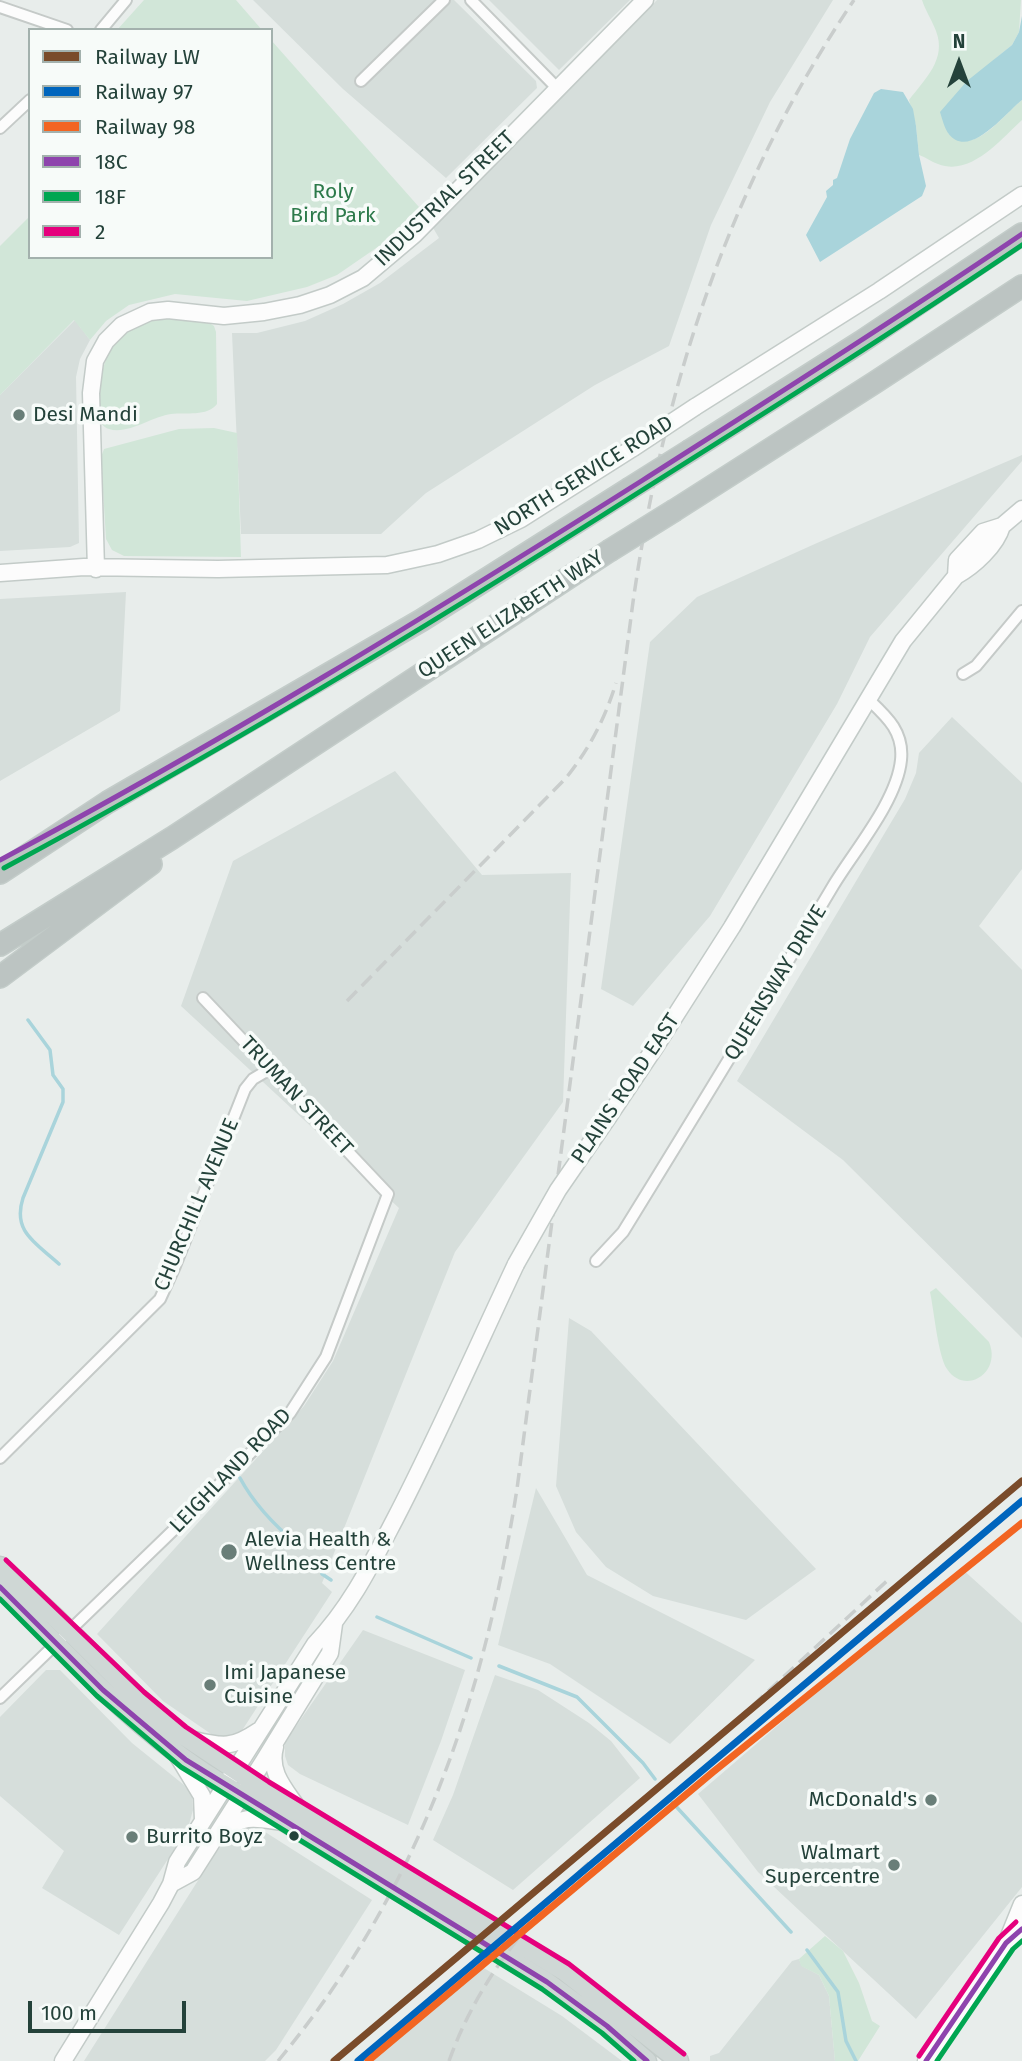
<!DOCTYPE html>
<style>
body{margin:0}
#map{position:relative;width:1022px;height:2061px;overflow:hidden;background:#e8edeb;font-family:"Fira Sans",sans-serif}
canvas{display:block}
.legend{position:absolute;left:28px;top:28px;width:245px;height:231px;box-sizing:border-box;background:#f7fbf9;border:2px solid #a3b1ad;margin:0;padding:9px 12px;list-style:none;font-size:21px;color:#24423a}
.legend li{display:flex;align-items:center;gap:14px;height:35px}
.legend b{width:35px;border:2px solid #a3b1ad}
.north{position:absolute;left:924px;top:28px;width:70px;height:70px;-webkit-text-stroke:5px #f7fbf9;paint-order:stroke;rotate:0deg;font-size:19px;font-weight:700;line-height:28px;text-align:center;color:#24423a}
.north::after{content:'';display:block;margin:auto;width:24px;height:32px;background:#24423a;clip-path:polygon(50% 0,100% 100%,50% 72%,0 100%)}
.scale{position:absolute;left:28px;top:2001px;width:158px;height:32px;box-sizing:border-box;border:4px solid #24423a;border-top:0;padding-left:9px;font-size:21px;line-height:24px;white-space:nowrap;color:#24423a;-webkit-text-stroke:5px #f7fbf9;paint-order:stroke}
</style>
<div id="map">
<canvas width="1022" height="2061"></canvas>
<ul class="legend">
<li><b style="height:9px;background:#7a4b2a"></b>Railway LW</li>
<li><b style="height:9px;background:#0065bd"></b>Railway 97</li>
<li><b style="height:9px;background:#f26522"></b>Railway 98</li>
<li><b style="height:9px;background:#8e44ad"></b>18C</li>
<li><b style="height:9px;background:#00a651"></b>18F</li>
<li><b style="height:9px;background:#e5007d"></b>2</li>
</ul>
<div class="north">N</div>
<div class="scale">100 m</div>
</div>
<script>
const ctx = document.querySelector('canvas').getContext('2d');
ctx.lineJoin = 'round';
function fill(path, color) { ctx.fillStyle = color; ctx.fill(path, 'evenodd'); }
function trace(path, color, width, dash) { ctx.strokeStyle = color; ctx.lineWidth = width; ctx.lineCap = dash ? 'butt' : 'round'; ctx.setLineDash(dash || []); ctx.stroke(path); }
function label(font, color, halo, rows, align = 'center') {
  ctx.font = font + ' "Fira Sans",sans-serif'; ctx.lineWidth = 7; ctx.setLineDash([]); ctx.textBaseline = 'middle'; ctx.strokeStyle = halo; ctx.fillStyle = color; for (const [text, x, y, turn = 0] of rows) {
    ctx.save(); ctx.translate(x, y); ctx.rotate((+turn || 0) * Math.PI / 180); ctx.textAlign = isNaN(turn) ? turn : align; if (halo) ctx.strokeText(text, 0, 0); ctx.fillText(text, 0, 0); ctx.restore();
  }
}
fill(new Path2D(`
 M 253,0 L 454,0 L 536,81 L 537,88 L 446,178 L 343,89 Z
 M 489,0 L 630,0 L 559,70 Z
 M 657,0 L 833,0 L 770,102 L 711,225 L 669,346 L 595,385 L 426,493 L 381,534 L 241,534 L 232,333 L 257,333 L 305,321 L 343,304 L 380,283 L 439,238 L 432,226 Z
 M 75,320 L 90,340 L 80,359 L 76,377 L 79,543 L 70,547 L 0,551 L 0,395 Z
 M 1022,455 L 1022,461 L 870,637 L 837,704 L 710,916 L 633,1006 L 601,989 L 650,642 L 697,597 L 817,543 Z
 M 126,592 L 120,711 L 0,781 L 0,599 Z
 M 952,717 L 1022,783 L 1022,869 L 979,926 L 1022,970 L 1022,1338 L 843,1160 L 737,1081 L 905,799 L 916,773 L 919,753 Z
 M 395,771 L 482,875 L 571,873 L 563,1102 L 455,1252 L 322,1583 L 332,1592 L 241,1732 L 229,1737 L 214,1736 L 163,1701 L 97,1634 L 304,1406 L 333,1361 L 399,1208 L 181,1006 L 233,861 Z
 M 569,1318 L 591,1331 L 816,1569 L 746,1620 L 653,1596 L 606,1567 L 576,1532 L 556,1486 Z
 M 536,1488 L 587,1575 L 755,1660 L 670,1744 L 550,1664 L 498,1645 Z
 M 961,1568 L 1022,1623 L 1022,1887 L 916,2019 L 758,1872 L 698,1794 Z
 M 363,1630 L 465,1670 L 441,1741 L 408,1825 L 300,1774 L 288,1765 L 285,1756 L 285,1742 Z
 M 46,1670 L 60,1670 L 132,1743 L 184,1785 L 192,1796 L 193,1810 L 188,1828 L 119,1935 L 42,1888 L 64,1851 L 0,1796 L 0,1717 Z
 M 495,1675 L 538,1690 L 589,1723 L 611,1741 L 640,1778 L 513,1890 L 433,1840 L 453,1795 Z
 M 253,1827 L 262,1830 L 372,1900 L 276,2050 L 265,2061 L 84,2061 L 216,1852 L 233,1833 L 239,1829 Z
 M 799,1959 L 802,1966 L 819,1975 L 829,1996 L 835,2061 L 710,2061 L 710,2056 L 719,2053 L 792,1961 Z
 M 479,1965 L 562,2016 L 622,2061 L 373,2061 Z`), '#d6dedb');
fill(new Path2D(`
 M 144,0 L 236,0 L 262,30 L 117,30 Z
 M 922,0 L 1021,0 L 1019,32 L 1012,45 L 996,58 L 948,133 C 975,158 1002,115 1022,100 L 1022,120 C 1001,139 971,177 938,164 C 931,162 926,157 919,155 L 916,126 L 909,100 C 925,79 947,59 936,31 C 932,20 925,10 922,0 Z
 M 271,40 L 419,207 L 382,244 L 337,275 L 307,287 L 247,301 L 175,294 L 129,305 L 106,321 L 90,340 L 74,320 L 0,395 L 0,246 L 30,216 L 30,257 L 271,257 Z
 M 159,318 L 208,322 L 214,326 L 216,332 L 217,404 C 207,417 186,412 171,414 C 153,416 128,435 109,429 C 86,422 102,359 114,345 C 126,331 141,323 159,318 Z
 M 214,428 L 237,433 L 241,557 L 124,556 L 112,550 L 106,539 L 101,457 L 104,449 L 179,429 Z
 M 936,1288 L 989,1342 C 1002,1373 965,1396 947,1369 C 938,1356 934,1310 930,1292 Z
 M 825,1936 L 843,1951 L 859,1983 L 872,2021 L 880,2026 L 858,2061 L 835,2061 L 829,1996 L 819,1975 L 801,1966 L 799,1959 Z`), '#d1e6d8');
fill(new Path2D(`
 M 1022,16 L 1022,100 C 1007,111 969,162 948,133 C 944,127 942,118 940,112 L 967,81 L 1012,45 L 1019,32 Z
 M 881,89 L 903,92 L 913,109 L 916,126 L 919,155 L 926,186 L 922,196 L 820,262 L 806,235 L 827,197 L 826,191 L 833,185 L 833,180 L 837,178 L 850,139 L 874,93 Z`), '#a9d4db');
trace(new Path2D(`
 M 28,1020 L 50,1050 L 53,1075 L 63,1089 L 63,1102 L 23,1198 C 12,1232 36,1243 59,1264
 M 240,1478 C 254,1504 274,1525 297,1544
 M 322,1574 L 331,1580
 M 377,1617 L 471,1658
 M 499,1666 L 577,1697 L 643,1763 L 655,1779
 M 672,1802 L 791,1932
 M 807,1950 L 838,1992 L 846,2041 L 856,2061`), '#a9d4db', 3.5);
const street = new Path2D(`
 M 471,0 L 557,88
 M 0,7 L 67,30
 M 101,30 L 126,0
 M 361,81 L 444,0
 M 0,128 L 30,100
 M 963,674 L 976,666 L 1022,611
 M 596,1261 L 623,1232 C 694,1117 764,1002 833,886 C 854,851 897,801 901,760 C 904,731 886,716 867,698
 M 0,1458 L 160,1299 L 175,1266 L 245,1089 L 253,1079 L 270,1069
 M 0,1698 L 188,1516 L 290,1413 L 326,1357 L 388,1194 L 203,998`);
const secondary = new Path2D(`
 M 695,407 L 879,291 L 1022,195
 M 96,569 L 91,393 L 95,361 L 106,341 L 122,325 L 150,312 L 168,310 L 224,316 L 264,312 L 300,305 L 330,295 L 363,278 L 414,235 L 645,0
 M 0,573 L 84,567 L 218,569 L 387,565 L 438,554 L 478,540 L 521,519 L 633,448
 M 956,576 L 957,560 L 983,532 L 1002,526 L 1022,509
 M 609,1116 L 656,1046 L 732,927 L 903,641 L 956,576 C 974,566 996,546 1002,526
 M 194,1740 C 223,1747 233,1748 258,1731
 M 275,1747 C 268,1773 286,1790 299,1810
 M 176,1753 L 202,1796 L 203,1820
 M 223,1832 C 244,1813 258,1819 284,1822
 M 171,1884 L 193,1872 L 263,1762 L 330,1653 L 334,1624
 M 1007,1941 L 1022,1904
 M 63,2061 L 161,1903 L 171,1884 L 177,1862 L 315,1644 C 350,1608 372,1563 395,1519 C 438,1436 476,1349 516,1264
 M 926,2061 L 1006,1943 L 1022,1929`);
const primary = new Path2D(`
 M 0,1566 L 55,1617 L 138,1699 L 181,1734 L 264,1789 L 564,1971 L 679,2061
 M 0,1587 C 68,1655 134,1729 216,1780 L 547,1982 L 607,2026 L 647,2061`);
const highway = new Path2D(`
 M 691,450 L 861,342 L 1022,234
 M 675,510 L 874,383 L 1022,286
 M 0,873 L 108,802 L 422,620 L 629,489
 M 0,945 L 172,838 L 609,551
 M 0,977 L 151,864`);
trace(street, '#c5cac8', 14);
trace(secondary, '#c3cbc8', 19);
trace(primary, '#c3ccc9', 21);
trace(highway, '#c3ccc9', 24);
trace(street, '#fcfcfc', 10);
trace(secondary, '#fcfcfc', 16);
trace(primary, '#cfd7d5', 18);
trace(highway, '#bcc4c2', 21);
trace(new Path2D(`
 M 347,1001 L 566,778 C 589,749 605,719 616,683
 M 722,1734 L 889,1579
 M 278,2061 C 418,1892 483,1704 517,1489 L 633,602 C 664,384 730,184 854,0
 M 449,2061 C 478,1980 530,1917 593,1859`), '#c9cdcc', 3.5, [14, 7]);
const secondaryBridge = new Path2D(`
 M 633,448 L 695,407
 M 516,1264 L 558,1190 L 609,1116`);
const highwayBridge = new Path2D(`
 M 629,489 L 691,450
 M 609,551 L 675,510`);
trace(secondaryBridge, '#c3cbc8', 19, []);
trace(highwayBridge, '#c3ccc9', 24, []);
trace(secondaryBridge, '#fcfcfc', 16);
trace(highwayBridge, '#bcc4c2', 21);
trace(new Path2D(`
 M 0,860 C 220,743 432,613 643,480 C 770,399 897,319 1022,234
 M 0,1587 L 103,1690 L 186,1760 L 547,1982 L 607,2026 L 647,2061
 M 926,2061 L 1006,1943 L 1022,1929`), '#8e44ad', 5);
trace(new Path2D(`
 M 4,868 C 223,751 435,622 644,489 C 771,409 898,329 1022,245
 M 0,1599 L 97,1696 L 181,1767 L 542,1989 L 602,2033 L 634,2061
 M 937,2061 L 1013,1949 L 1022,1941`), '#00a651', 5);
trace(new Path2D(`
 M 6,1560 L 144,1692 L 186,1727 L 269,1782 L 569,1964 L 684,2054
 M 919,2056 L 999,1938 L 1016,1922`), '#e5007d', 5);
trace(new Path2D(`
 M 334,2061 L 1022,1481`), '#7a4b2a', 7);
trace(new Path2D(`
 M 358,2061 L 1022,1501`), '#0065bd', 7);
trace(new Path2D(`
 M 368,2061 L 713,1772 L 1022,1523`), '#f26522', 7);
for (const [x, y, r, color] of [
 [19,415,7,"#697e78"],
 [229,1552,9,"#697e78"],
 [210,1685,7,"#697e78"],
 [931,1800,7,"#697e78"],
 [294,1836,6,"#24423a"],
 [132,1837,7,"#697e78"],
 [894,1865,7,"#697e78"]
]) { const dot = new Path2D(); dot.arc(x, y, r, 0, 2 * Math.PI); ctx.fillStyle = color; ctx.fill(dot); trace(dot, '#f7fbf9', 2.5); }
label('21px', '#2d7a4b', '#f7fbf9', [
 ["Roly",333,192],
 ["Bird Park",333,216]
]);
label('21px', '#24423a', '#f7fbf9', [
 ["INDUSTRIAL STREET",445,199,-44],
 ["NORTH SERVICE ROAD",584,476,-32],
 ["QUEEN ELIZABETH WAY",511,615,-33],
 ["QUEENSWAY DRIVE",776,983,-59],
 ["PLAINS ROAD EAST",626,1089,-56],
 ["TRUMAN STREET",296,1096,47],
 ["CHURCHILL AVENUE",197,1205,-67],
 ["LEIGHLAND ROAD",231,1471,-46]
]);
label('21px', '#24423a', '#f7fbf9', [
 ["Desi Mandi",33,415],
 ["Alevia Health &",245,1540],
 ["Wellness Centre",245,1564],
 ["Imi Japanese",224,1673],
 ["Cuisine",224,1697],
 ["McDonald's",917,1800,"right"],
 ["Burrito Boyz",146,1837],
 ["Walmart",880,1853,"right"],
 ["Supercentre",880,1877,"right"]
], 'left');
</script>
